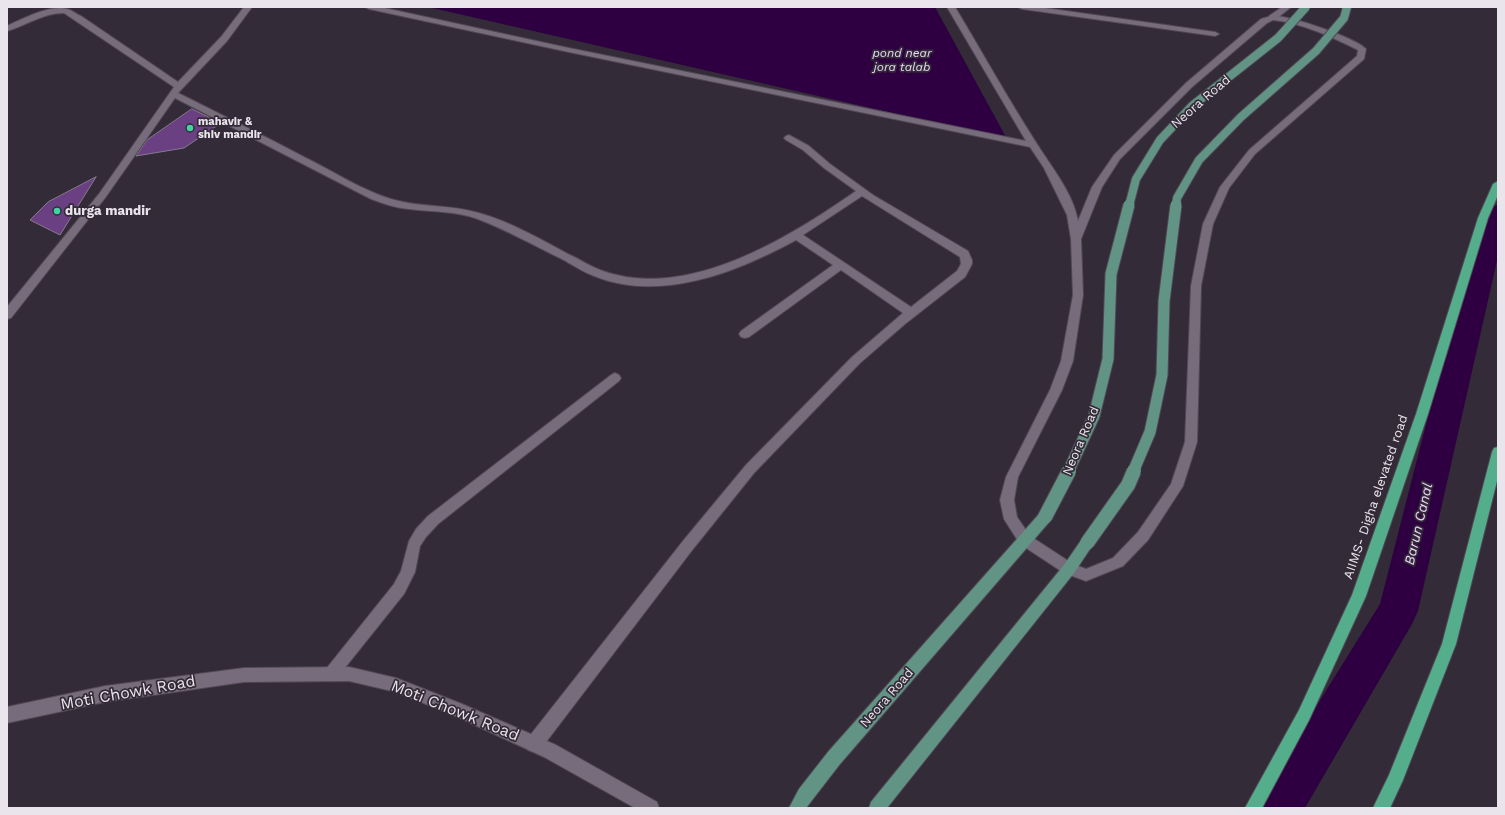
<!DOCTYPE html>
<style>
body{margin:0}
#map{position:relative;width:1505px;height:815px;overflow:hidden;background:#332b38;font-family:"Work Sans",sans-serif}
canvas{display:block}
.frame{position:absolute;inset:0;border:8px solid #eae4ed;pointer-events:none}
</style>
<div id="map">
<canvas width="1505" height="815"></canvas>
<div class="frame"></div>
</div>
<script>
const ctx = document.querySelector('canvas').getContext('2d');
ctx.lineJoin = 'round';
function fill(path, color) { ctx.fillStyle = color; ctx.fill(path, 'evenodd'); }
function trace(path, color, width, dash) { ctx.strokeStyle = color; ctx.lineWidth = width; ctx.lineCap = dash ? 'butt' : 'round'; ctx.setLineDash(dash || []); ctx.stroke(path); }
function label(font, color, halo, rows, align = 'center') {
  ctx.font = font + ' "Work Sans",sans-serif'; ctx.lineWidth = 3.5; ctx.setLineDash([]); ctx.textBaseline = 'middle'; ctx.strokeStyle = halo; ctx.fillStyle = color; for (const [text, x, y, turn = 0] of rows) {
    ctx.save(); ctx.translate(x, y); ctx.rotate((+turn || 0) * Math.PI / 180); ctx.textAlign = isNaN(turn) ? turn : align; if (halo) ctx.strokeText(text, 0, 0); ctx.fillText(text, 0, 0); ctx.restore();
  }
}
fill(new Path2D(`
 M 428,7 L 935,7 L 1007,139 Z`), '#2e0041');
fill(new Path2D(`
 M 1498,205 L 1498,256 L 1418,611 L 1412,624 L 1305,808 L 1256,808 L 1263,792 L 1380,604 L 1474,237 L 1488,207 Z`), '#2e0041');
const building = new Path2D(`
 M 192,109 L 221,123 L 184,148 L 136,156 L 147,140 Z
 M 96,177 L 60,235 L 30,220 L 48,202 Z`);
fill(building, '#6b4083');
trace(building, '#857b8c', 1);
const lane = new Path2D(`
 M 1282,7 L 1291,7 L 1275,20 L 1269,20 L 1269,16 Z`);
const street = new Path2D(`
 M 244,7 L 252,7 L 227,41 L 178,93 C 220,114 263,135 304,157 C 333,171 361,190 391,199 C 419,208 450,204 479,213 C 511,222 540,239 570,255 C 581,260 591,267 603,271 C 687,301 789,238 856,191 L 824,168 L 803,150 L 786,140 L 784,138 L 786,136 L 789,135 L 809,146 L 830,164 L 873,195 L 968,251 L 972,260 L 972,264 L 965,277 L 905,324 L 860,363 L 754,473 L 693,549 L 540,750 L 534,752 L 528,750 L 526,744 L 528,738 L 683,541 L 746,465 L 852,357 L 903,313 L 841,270 L 749,337 L 745,338 L 741,337 L 739,334 L 741,331 L 833,265 L 796,240 C 737,272 661,303 594,276 C 583,272 573,265 562,259 C 533,245 505,229 475,218 C 454,211 431,212 409,209 C 396,208 384,204 371,199 L 175,98 L 105,198 L 11,318 L 7,319 L 7,307 L 99,194 L 174,87 L 64,13 C 42,13 26,26 7,31 L 7,26 C 22,19 51,4 67,9 C 72,10 76,14 81,16 L 178,82 L 221,37 ZM 862,196 L 960,257 L 961,264 L 957,271 L 911,307 L 803,235 Z
 M 365,7 L 380,7 L 564,47 L 1026,141 L 947,7 L 955,7 C 982,52 1008,99 1037,144 C 1052,168 1073,193 1078,221 L 1092,187 L 1114,155 L 1186,83 L 1261,19 C 1265,18 1269,16 1273,16 C 1289,15 1356,38 1366,49 L 1364,59 L 1255,154 L 1229,188 L 1213,224 L 1201,286 L 1197,442 L 1183,486 L 1148,540 L 1123,566 L 1086,581 L 1064,573 L 1020,544 L 1004,519 L 1000,500 L 1006,477 L 1050,390 L 1061,361 L 1073,295 L 1071,239 L 1067,215 L 1044,168 L 1030,147 L 564,51 L 369,9 ZM 1273,20 C 1302,23 1332,37 1358,50 L 1357,56 L 1249,150 L 1220,187 L 1203,224 L 1191,286 L 1185,442 L 1171,484 L 1138,532 L 1113,558 L 1086,569 L 1073,564 L 1030,536 L 1017,517 L 1014,500 L 1018,477 L 1062,390 L 1073,361 L 1083,295 L 1081,239 L 1102,187 L 1120,159 L 1192,87 L 1267,23 Z
 M 1018,7 L 1038,7 L 1215,32 L 1219,34 L 1215,36 L 1022,9 Z
 M 615,373 L 619,375 L 621,378 L 619,381 L 438,524 L 426,537 L 420,546 L 415,572 L 404,594 L 336,679 L 331,681 L 326,679 L 324,674 L 326,669 L 394,584 L 401,571 L 409,541 L 416,529 L 428,516 L 611,375 Z`);
const secondary = new Path2D(`
 M 349,667 L 396,678 L 462,704 L 556,745 L 657,802 L 659,808 L 635,808 L 544,757 L 453,715 L 396,692 L 349,681 L 244,682 L 105,702 L 7,723 L 7,707 L 105,686 L 244,668 Z`);
const primary = new Path2D(`
 M 1045,511 L 1050,513 L 1052,517 L 1050,521 L 840,764 L 806,808 L 789,808 L 799,789 L 828,752 L 1040,513 Z
 M 1087,537 L 1092,539 L 1094,543 L 1074,573 L 887,808 L 869,808 L 871,802 L 1064,565 L 1082,539 Z`);
const highway = new Path2D(`
 M 1498,181 L 1498,195 L 1488,218 L 1428,414 L 1366,596 L 1309,720 L 1262,808 L 1245,808 L 1299,710 L 1352,595 L 1416,414 L 1478,218 L 1493,184 Z
 M 1498,447 L 1498,477 L 1456,644 L 1403,780 L 1390,808 L 1373,808 L 1389,775 L 1442,644 L 1492,452 L 1494,448 Z`);
trace(lane, '#514955', 2);
trace(street, '#514955', 2);
trace(secondary, '#514955', 2);
trace(primary, '#514955', 2);
trace(highway, '#514955', 2);
fill(lane, '#766c7c');
fill(street, '#766c7c');
fill(secondary, '#766c7c');
fill(primary, '#629485');
fill(highway, '#54ae8b');
const primaryBridgeFar2 = new Path2D(`
 M 1129,206 L 1136,179 L 1160,140 L 1192,106 L 1278,38 L 1306,7
 M 1176,206 L 1177,198 L 1199,160 L 1241,117 L 1316,51 L 1344,18 L 1347,7`);
const primaryBridgeFar1 = new Path2D(`
 M 1068,472 L 1094,416 L 1108,359 L 1111,274 L 1129,205
 M 1133,472 L 1150,432 L 1162,375 L 1164,301 L 1176,205`);
const primaryBridge = new Path2D(`
 M 1045,517 L 1069,471
 M 1087,543 L 1128,485 L 1134,471`);
trace(primaryBridgeFar2, '#514955', 10, []);
trace(primaryBridgeFar1, '#514955', 13, []);
trace(primaryBridge, '#514955', 16, []);
trace(primaryBridgeFar2, '#629485', 8);
trace(primaryBridgeFar1, '#629485', 11);
trace(primaryBridge, '#629485', 14);
for (const [x, y, r, color] of [
 [190,128,4,"#41d4a1"],
 [57,211,4,"#41d4a1"]
]) { const dot = new Path2D(); dot.arc(x, y, r, 0, 2 * Math.PI); ctx.fillStyle = color; ctx.fill(dot); trace(dot, '#332b38', 1.5); }
label('bold 11px', '#eae4ed', '#332b38', [
 ["mahavir &",198,122],
 ["shiv mandir",198,135]
], 'left');
label('italic 12px', '#ecd4fb', '#332b38', [
 ["pond near",902,53],
 ["jora talab",902,67]
]);
label('13px', '#eae4ed', '#332b38', [
 ["Neora Road",1201,102,-41],
 ["Neora Road",1081,441,-67],
 ["AIIMS- Digha elevated road",1376,497,-71],
 ["Neora Road",887,698,-49]
]);
label('bold 13px', '#eae4ed', '#332b38', [
 ["durga mandir",65,211]
], 'left');
label('italic 14px', '#ecd4fb', '#332b38', [
 ["Barun Canal",1419,524,-77]
]);
label('16px', '#eae4ed', '#332b38', [
 ["Moti Chowk Road",128,693,-10],
 ["Moti Chowk Road",455,711,22]
]);
</script>
